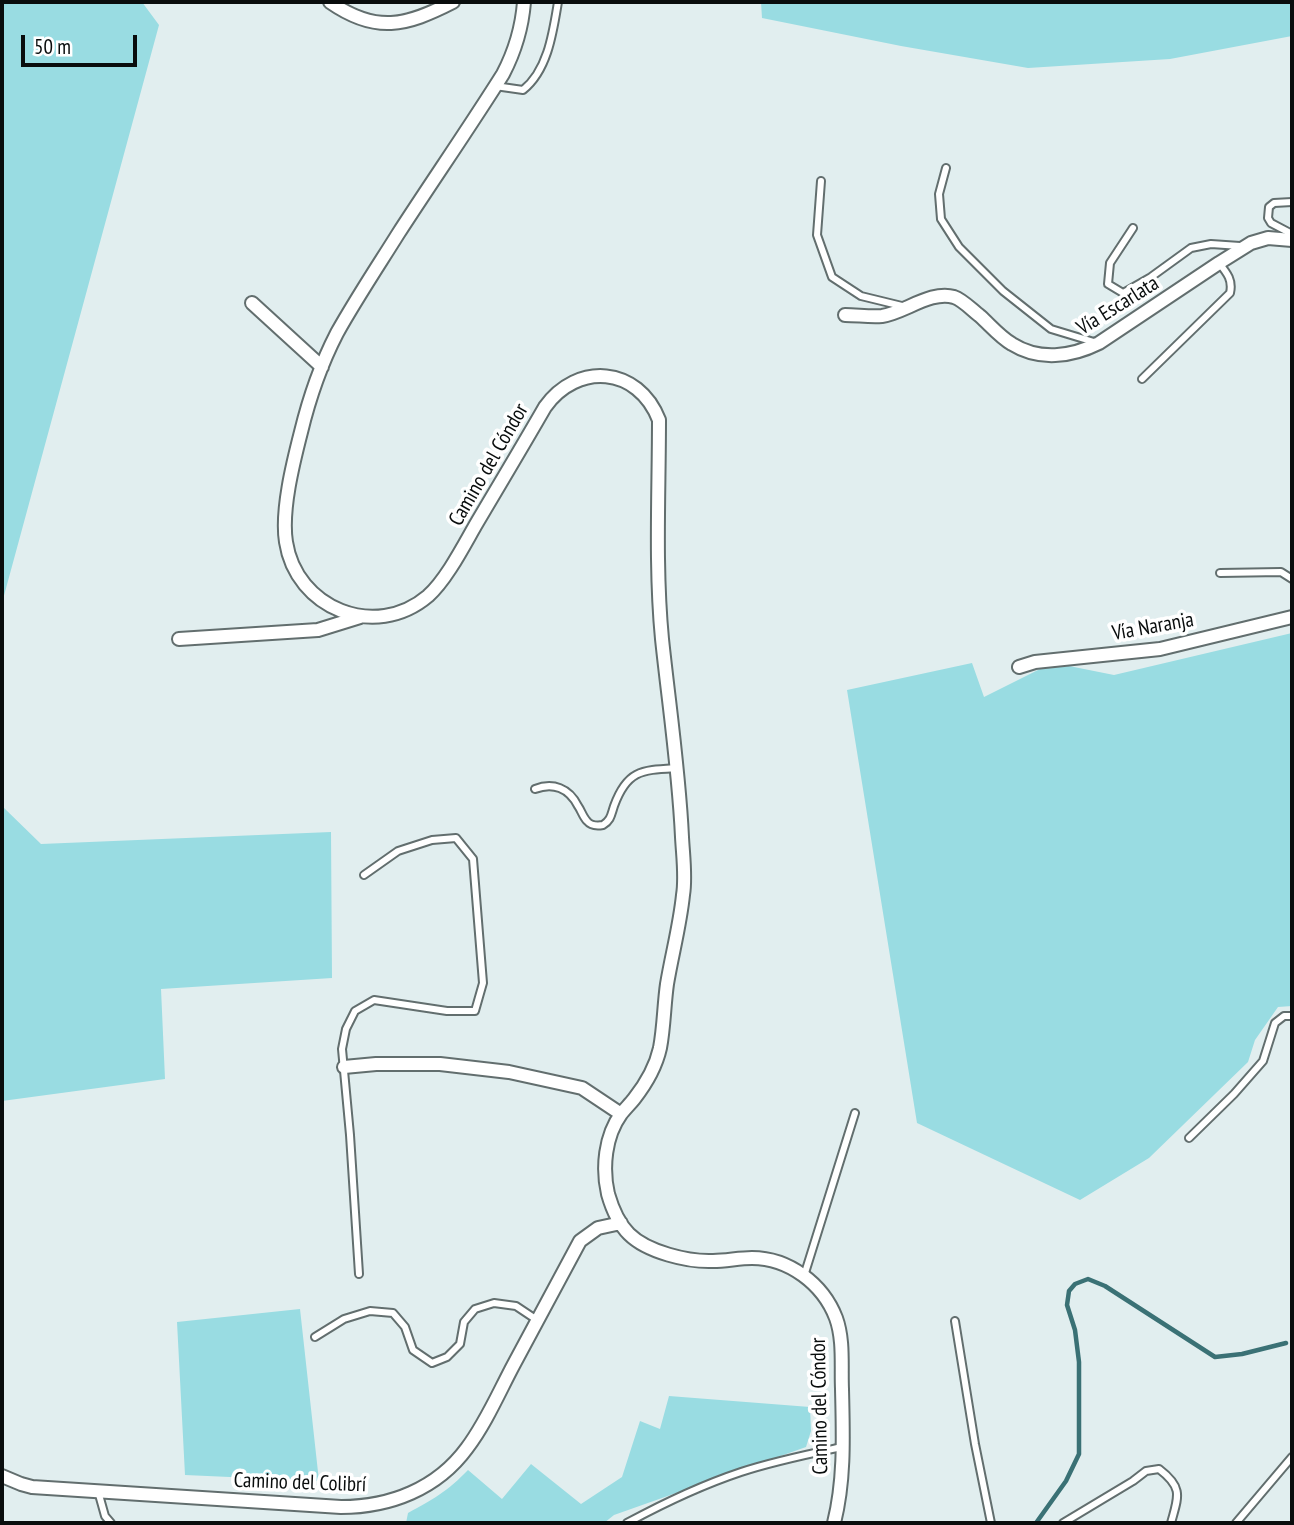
<!DOCTYPE html>
<meta charset="utf-8">
<style>
body{margin:0}
#map{position:relative;width:1294px;height:1525px;overflow:hidden;background:#e1eeef;font-family:"PT Sans Narrow",sans-serif}
canvas{display:block}
.frame{position:absolute;inset:0;border:4px solid #090d0d;pointer-events:none}
.scale{position:absolute;left:21px;top:35px;width:116px;height:32px;box-sizing:border-box;border:4px solid #090d0d;border-top:0;padding-left:9px;font-size:21px;line-height:24px;white-space:nowrap;color:#090d0d;-webkit-text-stroke:5px #fff;paint-order:stroke}
</style>
<div id="map">
<canvas width="1294" height="1525"></canvas>
<div class="frame"></div>
<div class="scale">50 m</div>
</div>
<script>
const ctx = document.querySelector('canvas').getContext('2d');
ctx.lineJoin = 'round';
function fill(path, color) { ctx.fillStyle = color; ctx.fill(path, 'evenodd'); }
function trace(path, color, width, dash) { ctx.strokeStyle = color; ctx.lineWidth = width; ctx.lineCap = dash ? 'butt' : 'round'; ctx.setLineDash(dash || []); ctx.stroke(path); }
function label(font, color, halo, rows, align = 'center') {
  ctx.font = font + ' "PT Sans Narrow",sans-serif'; ctx.lineWidth = 7; ctx.setLineDash([]); ctx.textBaseline = 'middle'; ctx.strokeStyle = halo; ctx.fillStyle = color; for (const [text, x, y, turn = 0] of rows) {
    ctx.save(); ctx.translate(x, y); ctx.rotate((+turn || 0) * Math.PI / 180); ctx.textAlign = isNaN(turn) ? turn : align; if (halo) ctx.strokeText(text, 0, 0); ctx.fillText(text, 0, 0); ctx.restore();
  }
}
fill(new Path2D(`
 M 2,2 L 142,2 L 159,25 L 2,603 Z
 M 761,2 L 1292,2 L 1292,36 L 1170,59 L 1028,68 L 901,46 L 762,18 Z
 M 1292,633 L 1292,1006 L 1278,1007 L 1255,1040 L 1248,1062 L 1149,1158 L 1080,1200 L 917,1123 L 847,690 L 972,663 L 984,697 L 1042,668 L 1069,666 L 1114,675 Z
 M 2,806 L 41,844 L 331,832 L 332,978 L 161,989 L 165,1079 L 2,1101 Z
 M 300,1309 L 319,1481 L 185,1475 L 177,1322 Z
 M 669,1396 L 810,1407 L 811,1431 L 806,1447 L 614,1515 L 604,1523 L 406,1523 L 408,1513 C 432,1500 448,1491 468,1470 L 502,1499 L 531,1464 L 581,1504 L 622,1477 L 640,1421 L 660,1429 Z`), '#99dce2');
trace(new Path2D(`
 M 1036,1523 L 1066,1481 L 1079,1454 L 1079,1362 L 1075,1330 L 1067,1305 L 1069,1291 L 1075,1284 L 1088,1279 L 1105,1286 L 1215,1357 L 1242,1354 L 1286,1343`), '#3a7175', 4.5);
const lane = new Path2D(`
 M 495,86 L 523,90 C 548,70 553,32 558,2
 M 946,168 L 939,194 L 941,219 L 959,247 L 1003,291 L 1051,329 L 1094,342
 M 821,181 L 817,235 L 832,277 L 861,296 L 902,306
 M 1292,202 L 1274,203 L 1269,207 L 1268,218 L 1271,223 L 1292,234
 M 1133,228 L 1110,263 L 1108,284 L 1123,293 L 1151,277 L 1191,248 L 1211,244 L 1240,246
 M 1142,379 L 1230,293 C 1233,280 1227,273 1219,263
 M 1220,573 L 1281,572 L 1292,579
 M 535,789 C 553,782 569,788 578,806 C 581,810 583,817 587,821 C 591,826 597,826 603,825 C 611,820 611,815 614,806 C 627,770 642,770 676,768
 M 1189,1138 L 1234,1094 L 1263,1061 L 1275,1023 L 1284,1016 L 1292,1016
 M 359,1274 L 350,1135 L 342,1049 L 346,1029 L 355,1011 L 374,1000 L 447,1011 L 475,1011 L 483,983 L 473,859 L 456,838 L 432,840 L 398,851 L 364,875
 M 804,1276 L 855,1113
 M 955,1321 L 975,1444 L 991,1523
 M 315,1337 L 344,1319 L 370,1311 L 393,1313 L 405,1327 L 413,1350 L 432,1363 L 447,1357 L 460,1344 L 464,1322 L 475,1309 L 494,1303 L 516,1306 L 537,1320
 M 98,1491 L 105,1516 L 111,1523
 M 627,1523 C 664,1503 702,1485 741,1472 C 774,1461 809,1454 842,1447
 M 1063,1523 L 1133,1481 L 1146,1471 L 1159,1469 C 1184,1488 1178,1497 1171,1523
 M 1236,1523 L 1292,1457`);
const street = new Path2D(`
 M 330,2 C 376,34 406,26 453,2
 M 524,2 C 522,28 515,51 503,74 C 469,128 433,180 398,234 C 378,266 356,299 337,333 C 321,364 309,399 301,432 C 293,463 281,511 286,542 C 296,608 375,641 428,596 C 446,580 463,547 475,526 C 498,487 522,447 545,407 C 577,362 638,366 659,420 C 659,492 655,566 662,639 C 669,705 679,771 682,837 C 683,856 686,877 683,895 C 680,925 672,954 667,984 C 664,1005 664,1027 660,1048 C 656,1066 645,1085 634,1099 C 630,1104 625,1109 621,1114 C 605,1136 602,1168 608,1194 C 612,1208 619,1224 629,1234 C 647,1252 688,1262 713,1261 C 726,1261 739,1258 752,1258 C 789,1258 823,1284 836,1318 C 844,1340 841,1366 842,1389 C 843,1434 845,1479 834,1523
 M 252,303 L 322,367
 M 845,315 C 857,315 870,317 882,316 C 904,313 931,290 954,297 C 963,300 972,310 980,316 C 990,325 1000,337 1012,344 C 1039,361 1071,357 1099,343 L 1219,263 L 1251,243 L 1268,238 L 1292,240
 M 179,639 L 318,630 L 360,617
 M 1019,667 L 1035,662 L 1160,649 L 1292,617
 M 344,1067 L 376,1064 L 440,1064 L 509,1072 L 582,1088 L 621,1114
 M 2,1476 L 21,1484 L 32,1487 L 341,1507 C 390,1507 437,1489 467,1448 C 486,1423 499,1392 514,1364 C 536,1323 558,1282 580,1241 L 598,1228 L 621,1223`);
trace(lane, '#626e6e', 10);
trace(street, '#626e6e', 16);
trace(lane, '#fff', 6);
trace(street, '#fff', 12);
label('21px', '#090d0d', '#fff', [
 ["Vía Escarlata",1118,306,-32],
 ["Camino del Cóndor",489,465,-60],
 ["Vía Naranja",1153,627,-10],
 ["Camino del Cóndor",820,1406,-91],
 ["Camino del Colibrí",300,1483,2]
]);
</script>
